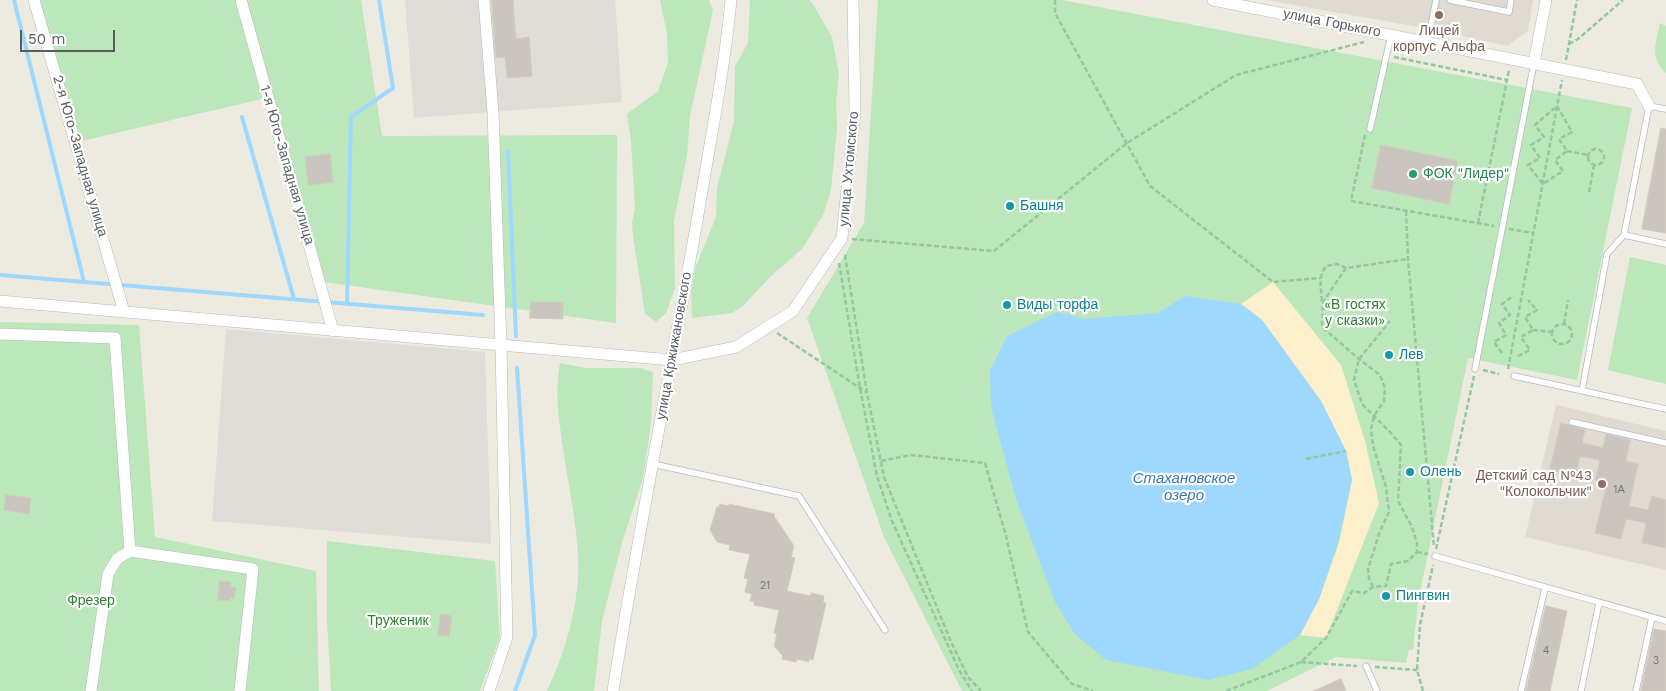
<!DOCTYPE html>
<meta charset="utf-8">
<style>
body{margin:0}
#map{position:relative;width:1666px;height:691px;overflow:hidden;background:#edeae0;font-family:"Work Sans",sans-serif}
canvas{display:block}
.scale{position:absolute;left:20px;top:30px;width:95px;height:22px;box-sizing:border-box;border:2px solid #595d62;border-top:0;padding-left:6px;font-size:15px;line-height:18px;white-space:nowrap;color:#595d62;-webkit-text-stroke:4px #fff;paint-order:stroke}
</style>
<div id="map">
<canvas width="1666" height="691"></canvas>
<div class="scale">50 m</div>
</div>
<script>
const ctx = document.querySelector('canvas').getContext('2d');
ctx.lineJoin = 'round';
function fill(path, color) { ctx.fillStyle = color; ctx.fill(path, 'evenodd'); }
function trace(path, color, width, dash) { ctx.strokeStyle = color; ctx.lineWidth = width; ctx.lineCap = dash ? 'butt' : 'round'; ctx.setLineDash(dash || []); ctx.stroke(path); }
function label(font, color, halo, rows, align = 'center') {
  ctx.font = font + ' "Work Sans",sans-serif'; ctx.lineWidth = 4.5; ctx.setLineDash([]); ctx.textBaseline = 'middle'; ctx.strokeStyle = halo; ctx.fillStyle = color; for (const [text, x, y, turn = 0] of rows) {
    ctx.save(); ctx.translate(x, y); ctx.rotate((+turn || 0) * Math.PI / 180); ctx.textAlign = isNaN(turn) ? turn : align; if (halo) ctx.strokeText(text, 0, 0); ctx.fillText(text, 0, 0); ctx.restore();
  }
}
fill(new Path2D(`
 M 405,0 L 615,0 L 622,102 L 414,118 Z
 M 226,329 L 485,352 L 491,544 L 212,521 Z`), '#e0ddd8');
fill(new Path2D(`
 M 1266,0 L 1533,0 L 1528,31 L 1507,46 L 1430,29 Z
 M 1556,405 L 1666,431 L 1666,570 L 1525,537 Z`), '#dfdbd1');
fill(new Path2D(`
 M 34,0 L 361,0 L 382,136 L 617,135 L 616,323 L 317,281 L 262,99 L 73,143 Z
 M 660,0 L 709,0 L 713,10 L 690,116 L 687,156 L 674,221 L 675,288 L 666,313 L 656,322 L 645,314 L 633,236 L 632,222 L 635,209 L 631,141 L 627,114 L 658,91 L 668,63 L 667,34 Z
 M 750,0 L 809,0 L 813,4 L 832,37 L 839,75 L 836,102 L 837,128 L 831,190 L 823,215 L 802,249 L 771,276 L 743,306 L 732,313 L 692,318 L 691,292 L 696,266 L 716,217 L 717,188 L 734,121 L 735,66 L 748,43 Z
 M 878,0 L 1062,0 L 1632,108 L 1577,380 L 1468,358 L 1418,602 L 1413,650 L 1409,649 L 1406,663 L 1336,657 L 1267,691 L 962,691 L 884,537 L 807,318 L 864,223 Z
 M 1660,23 L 1666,26 L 1666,73 C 1649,57 1656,44 1660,23 Z
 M 1630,257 L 1666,265 L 1666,384 L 1608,370 Z
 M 0,322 L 139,325 L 155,537 L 316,571 L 319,691 L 0,691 Z
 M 560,363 L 585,368 L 641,368 L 653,372 L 651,425 L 643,478 L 622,543 L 602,621 L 594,691 L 547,691 C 562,659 573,624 577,589 C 582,547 571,502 565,461 C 560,426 554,397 560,363 Z
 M 327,541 L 495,561 L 500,637 L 480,691 L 331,691 L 327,620 Z`), '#bce7ba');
fill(new Path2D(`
 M 1273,282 L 1341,365 L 1365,441 L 1379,503 L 1326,638 L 1300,635 L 1319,599 L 1339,543 L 1352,480 L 1346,451 L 1321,401 L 1262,320 L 1241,304 Z`), '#fcefcc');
fill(new Path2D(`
 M 1185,296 L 1241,304 L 1262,320 L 1321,401 L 1346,451 L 1352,480 L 1338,543 L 1319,599 L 1300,635 L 1252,669 L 1208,680 L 1106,660 L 1075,634 L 1055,602 L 1016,499 L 991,407 L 990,371 L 1007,336 L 1057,312 L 1084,319 L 1158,313 Z`), '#9ed8ff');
trace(new Path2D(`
 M 14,0 L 84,282
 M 242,117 L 294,299
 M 508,151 L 516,336
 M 0,275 L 483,315
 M 347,304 L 351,117 L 393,88 L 379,0
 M 515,691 L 535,635 L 517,368`), '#9ed8ff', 4);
const building = new Path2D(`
 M 492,0 L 513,0 L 516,39 L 529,37 L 532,76 L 507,78 L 505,57 L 496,58 Z
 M 1661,128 L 1666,129 L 1666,233 L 1642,229 Z
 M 1381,145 L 1458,161 L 1449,204 L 1372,188 Z
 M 330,154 L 333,182 L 308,185 L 305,157 Z
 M 531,302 L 563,302 L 563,319 L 530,318 Z
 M 1561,423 L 1585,430 L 1582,443 L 1603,448 L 1606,434 L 1630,440 L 1626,461 L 1638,464 L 1629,506 L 1648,510 L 1652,496 L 1666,500 L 1666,548 L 1642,543 L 1646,523 L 1626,519 L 1621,539 L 1595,533 L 1607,483 L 1595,480 L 1600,460 L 1580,456 L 1576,475 L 1550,470 Z
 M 6,495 L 31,498 L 29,514 L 4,510 Z
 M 720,504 L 729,506 L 729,504 L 775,514 L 774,516 L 794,546 L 791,557 L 795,558 L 787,591 L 811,596 L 811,593 L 824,596 L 823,602 L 826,603 L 813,660 L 809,659 L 809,662 L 797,659 L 796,662 L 782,659 L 783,656 L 774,646 L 777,634 L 774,633 L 779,610 L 754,605 L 754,602 L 750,601 L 752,594 L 745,592 L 748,579 L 744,578 L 750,554 L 729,550 L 730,545 L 717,542 L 710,530 L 717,507 L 719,507 Z
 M 220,581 L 231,582 L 230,587 L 236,588 L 234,598 L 230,598 L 230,601 L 218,600 Z
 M 1546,606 L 1567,611 L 1550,691 L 1526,691 Z
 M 441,614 L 452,616 L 449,636 L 438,635 Z
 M 1654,629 L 1666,631 L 1666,691 L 1641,691 Z
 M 1341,679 L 1346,691 L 1314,691 Z`);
fill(building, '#cac6bf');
trace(building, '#d2cbbe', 1);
const lane = new Path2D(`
 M 1450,0 L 1509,12 L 1511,0
 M 1428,42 L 1436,0
 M 1370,129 L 1391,35
 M 1624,235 L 1666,244
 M 1475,369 L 1534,63
 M 1514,376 L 1666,409
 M 1582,391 L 1607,254 L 1624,235 L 1649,106 L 1666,109
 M 1572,422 L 1666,443
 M 653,464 L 799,496 L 885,630
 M 1435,556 L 1666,621
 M 1366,666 L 1377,691
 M 1521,691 L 1545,588
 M 1581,691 L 1599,603
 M 1636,691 L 1652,617`);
const street = new Path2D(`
 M 34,0 L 124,312
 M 241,0 L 333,331
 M 484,0 L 493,112 L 501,346 L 507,637 L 489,691
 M 1213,0 L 1637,84 L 1649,106
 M 1534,63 L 1546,0
 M 0,301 L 672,360 L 736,347 L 793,311 L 842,238 L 855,111 L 853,0
 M 0,334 L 115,338 L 130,551
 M 91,691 L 108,574 L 117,559 L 130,551 L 253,569 L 240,691
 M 613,691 C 638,534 669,378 697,221 C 709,147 724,74 731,0`);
trace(lane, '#b6b9be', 7);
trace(street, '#b6b9be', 12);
trace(new Path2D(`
 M 1055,0 L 1055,13 L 1150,186 L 1273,282 L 1320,278
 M 1569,44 L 1578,39 L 1623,0
 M 1394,57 L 1507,80
 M 1566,60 L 1577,0
 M 1557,106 L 1572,132 L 1559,139 L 1567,151 L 1555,160 L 1563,171 L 1543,184 L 1528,165 L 1540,158 L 1531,145 L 1544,137 L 1535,125 Z
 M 1365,135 L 1351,201 L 1494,226
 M1588 157a8 8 0 1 1 16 0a8 8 0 1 1-16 0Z
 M 1567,151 L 1588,155
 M 1589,192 L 1594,165
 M 1406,211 L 1408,259 L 1434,547
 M 1478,223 L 1509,70
 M 1509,229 L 1533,233
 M 852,239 L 994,251 L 1127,143 L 1236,75 L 1364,42
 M 845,255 L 867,393 L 884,477 L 951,642 L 968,677 L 981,691
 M 839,263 L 860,388 L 877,476 L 892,521 L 959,670 L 972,691
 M 1322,301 C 1321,288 1318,277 1326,266 L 1337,264 L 1346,268
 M 1564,324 L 1568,300
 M1552 334a10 10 0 1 1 20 0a10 10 0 1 1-20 0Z
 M 1533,330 L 1553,332
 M 777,333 L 866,392
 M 1502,353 L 1494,342 L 1506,335 L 1499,323 L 1510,315 L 1502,304 L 1513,296
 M 1518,356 L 1530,350 L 1521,337 L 1533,330 L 1525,317 L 1537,310 L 1528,300
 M 1508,369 L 1562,80
 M 1483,370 L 1499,374
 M 1306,459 L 1346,451
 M 881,461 L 911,455 L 985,463 L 1006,536 L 1028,632 L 1072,684 L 1093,691
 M 1436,549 L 1474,376
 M 1417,552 L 1428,554
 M 1373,587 L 1369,578 L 1368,569 L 1380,531 L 1389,512 L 1386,487 L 1373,446 L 1371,429 L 1374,416 L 1384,401 L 1385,388 L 1380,375 L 1359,359 L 1322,327 L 1323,302 L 1346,268 L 1408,259
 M 1301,662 L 1357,666
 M 1375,667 L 1417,670
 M 1226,691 L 1301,662 L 1326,638 L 1352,591 L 1364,593 L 1373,587 L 1386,586 L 1391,564 L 1408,561 L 1417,552 L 1417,543 L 1412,527 L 1398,501 L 1401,445 L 1390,432 L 1362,404 L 1354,380 L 1359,359 L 1390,321
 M 1423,691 L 1417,670 L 1420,625 L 1433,565`), '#93c8a0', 2.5, [5, 2.5]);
trace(lane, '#fff', 5.5);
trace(street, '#fff', 11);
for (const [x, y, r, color] of [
 [1439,15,5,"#8d6e63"],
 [1413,174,5,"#2e9e5b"],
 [1010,206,5,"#0f9aa8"],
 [1007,305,5,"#0f9aa8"],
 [1389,355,5,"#0f9aa8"],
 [1410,472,5,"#0f9aa8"],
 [1602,484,5,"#8d6e63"],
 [1386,596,5,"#0f9aa8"]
]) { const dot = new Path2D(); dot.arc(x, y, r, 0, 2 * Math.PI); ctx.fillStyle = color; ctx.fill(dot); trace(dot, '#fff', 2); }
label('11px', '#757779', null, [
 ["1А",1619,490],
 ["21",765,586],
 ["4",1546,651],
 ["3",1656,661]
]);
label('14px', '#595d62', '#fff', [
 ["улица Горького",1332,23,11],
 ["2-я Юго-Западная улица",80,156,74],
 ["1-я Юго-Западная улица",287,165,74],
 ["улица Ухтомского",849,169,-85],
 ["улица Кржижановского",674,346,-80]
]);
label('14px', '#785e54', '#fff', [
 ["Лицей",1439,31],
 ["корпус Альфа",1439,47],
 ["Детский сад №43",1592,476,"right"],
 ["\"Колокольчик\"",1592,492,"right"]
]);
label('14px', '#27864d', '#fff', [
 ["ФОК \"Лидер\"",1423,174]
], 'left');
label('14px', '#0d838f', '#fff', [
 ["Башня",1020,206],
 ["Виды торфа",1017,305],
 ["Лев",1399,355],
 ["Олень",1420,472],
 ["Пингвин",1396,596]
], 'left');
label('14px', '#2e832f', '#fff', [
 ["«В гостях",1355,305],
 ["у сказки»",1355,321],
 ["Фрезер",91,601],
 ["Труженик",398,621]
]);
label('italic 15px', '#3679b7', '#fff', [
 ["Стахановское",1184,479],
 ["озеро",1184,496]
]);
</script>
